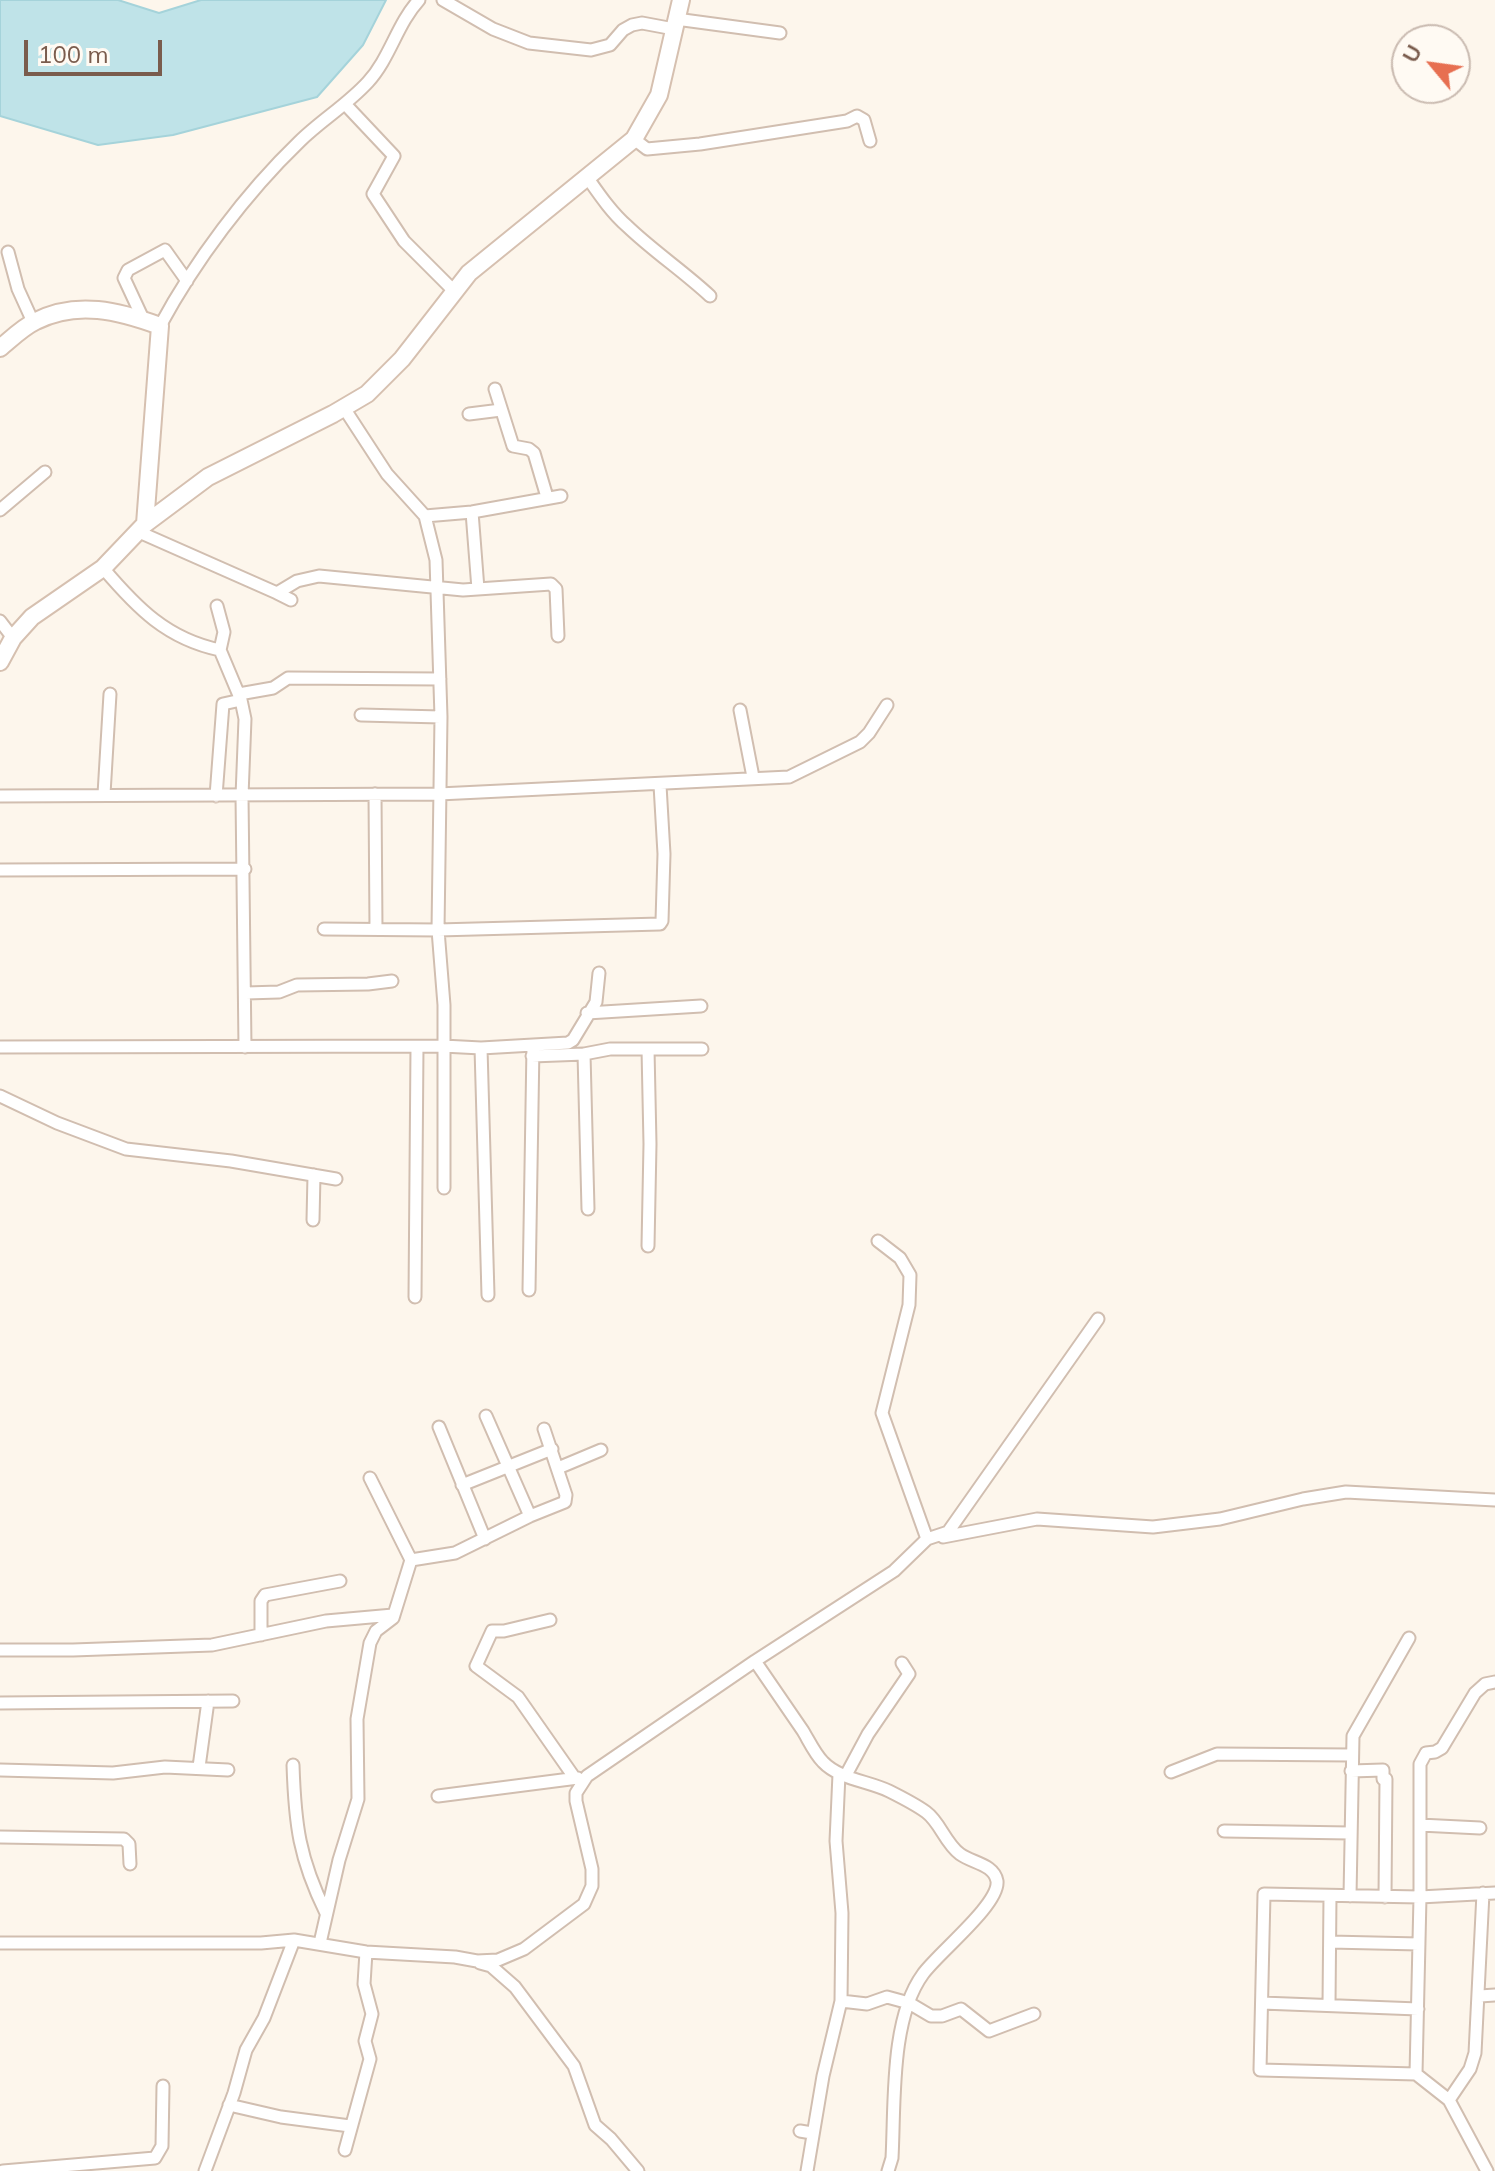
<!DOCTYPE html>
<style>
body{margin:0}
#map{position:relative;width:1495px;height:2171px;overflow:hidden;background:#fdf6ec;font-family:Mulish,sans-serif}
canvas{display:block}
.north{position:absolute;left:1391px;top:24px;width:80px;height:80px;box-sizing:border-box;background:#fffaf3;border:2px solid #cabbb1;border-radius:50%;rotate:299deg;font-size:22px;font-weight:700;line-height:32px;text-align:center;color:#7a5c4d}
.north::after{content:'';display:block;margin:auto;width:28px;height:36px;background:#e76f51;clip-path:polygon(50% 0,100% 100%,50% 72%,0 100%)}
.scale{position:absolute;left:24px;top:40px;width:138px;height:36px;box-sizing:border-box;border:4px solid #7a5c4d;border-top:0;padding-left:10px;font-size:24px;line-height:28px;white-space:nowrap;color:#7a5c4d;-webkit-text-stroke:6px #fffaf3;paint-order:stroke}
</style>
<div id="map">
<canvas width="1495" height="2171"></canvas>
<div class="north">U</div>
<div class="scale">100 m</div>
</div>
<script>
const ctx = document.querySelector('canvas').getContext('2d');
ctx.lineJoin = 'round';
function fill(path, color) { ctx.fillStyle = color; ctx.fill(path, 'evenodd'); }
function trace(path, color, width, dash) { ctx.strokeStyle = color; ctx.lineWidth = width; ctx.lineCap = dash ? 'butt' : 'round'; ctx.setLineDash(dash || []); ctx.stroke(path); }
const water = new Path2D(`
 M 0,0 L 118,0 L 159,13 L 201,0 L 386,0 L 363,45 L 317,97 L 173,135 L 98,145 L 0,116 Z`);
fill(water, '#bfe3e8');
trace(water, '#a5d3da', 2);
const street = new Path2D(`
 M 443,0 L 493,29 L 529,43 L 591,50 L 610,45 L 623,30 L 632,25 L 642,23 L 674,29
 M 676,19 L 780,33
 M 345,104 L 394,156 L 373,194 L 404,241 L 454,291
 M 634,139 L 647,149 L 700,144 L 847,121 L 857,116 L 864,120 L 870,141
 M 587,177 C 599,194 611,212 627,226 C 653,251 683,271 710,296
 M 8,252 L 18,289 L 33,322
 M 144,321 L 124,278 L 128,270 L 165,250 L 187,281
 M 160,326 C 195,261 246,193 299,142 C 320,121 347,105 368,82 C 390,58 397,24 419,0
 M 495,389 L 513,446 L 529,449 L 534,453 L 547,497
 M 344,408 L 387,474 L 425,516 L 436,560 L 441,717 L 438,930 L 444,1005 L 444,1188
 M 469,414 L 501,410
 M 0,510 L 45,472
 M 472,512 L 478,589
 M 425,516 L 472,512 L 561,496
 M 139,532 L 277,593 L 297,581 L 319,576 L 463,590 L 551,584 L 556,589 L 558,636
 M 103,568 C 137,608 167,639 220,650
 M 277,593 L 291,600
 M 217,606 L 224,632 L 220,650 L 241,700 L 245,719 L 242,796 L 245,1047
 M 0,621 L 13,638
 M 239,694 L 273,688 L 288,678 L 440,679
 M 740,710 L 753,777
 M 361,715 L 441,717
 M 104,794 L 110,694
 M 375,794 L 376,929
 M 0,796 L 439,794 L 789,777 L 860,742 L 869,733 L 887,705
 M 216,796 L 223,704 L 241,700
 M 0,870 L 245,869
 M 324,929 L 438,930 L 660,924 L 662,921 L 664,854 L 660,785
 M 246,993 L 279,992 L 297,985 L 368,984 L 392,981
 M 587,1013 L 701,1006
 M 0,1047 L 443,1046 L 481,1048 L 568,1043 L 573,1040 L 596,1002 L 599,973
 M 481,1048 L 488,1295
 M 648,1049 L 650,1144 L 648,1246
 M 584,1054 L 610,1049 L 702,1049
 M 532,1056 L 584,1054 L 588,1209
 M 0,1096 L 57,1123 L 126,1149 L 231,1161 L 336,1179
 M 313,1220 L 314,1175
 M 878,1241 L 900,1258 L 910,1275 L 909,1305 L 882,1413 L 927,1539
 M 529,1290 L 533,1046
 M 415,1297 L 417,1047
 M 486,1416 L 530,1516
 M 439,1427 L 485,1539
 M 558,1468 L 601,1450
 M 370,1478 L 411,1560
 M 462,1485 L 552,1449
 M 943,1537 L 1037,1519 L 1153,1527 L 1220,1519 L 1303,1499 L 1346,1492 L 1495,1500
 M 550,1620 L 504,1631 L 492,1631 L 476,1666 L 518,1697 L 574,1777
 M 261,1635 L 261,1601 L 265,1595 L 340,1581
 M 0,1650 L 73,1650 L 212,1645 L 326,1621 L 393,1615
 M 755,1661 C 771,1684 787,1708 803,1731 C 809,1741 815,1754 823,1762 C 839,1779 868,1781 889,1791 C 901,1797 915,1804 926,1812 C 940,1822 945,1843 960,1854 C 972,1863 994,1864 997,1881 C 1000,1904 938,1953 923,1974 C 890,2019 895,2104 892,2158 L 888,2171
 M 0,1703 L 233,1701
 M 293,1765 C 295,1825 299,1858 326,1913
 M 199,1767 L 208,1701
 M 0,1770 L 113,1773 L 165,1767 L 228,1770
 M 1351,1771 L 1383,1770 L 1383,1779 L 1386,1779 L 1385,1897
 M 1171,1772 L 1217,1754 L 1351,1755
 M 846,1775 L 868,1734 L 909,1674 L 902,1663
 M 438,1796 L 578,1778
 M 1420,1825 L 1480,1828
 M 1224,1831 L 1350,1833
 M 0,1837 L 124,1839 L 129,1844 L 130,1864
 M 1350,1896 L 1353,1736 L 1409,1638
 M 1330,1942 L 1419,1944
 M 0,1943 L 261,1943 L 294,1940 L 366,1952 L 455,1957 L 477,1961 L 498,1960 L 524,1949 L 584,1904 L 592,1886 L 592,1869 L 576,1801 L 576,1793 L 587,1776 L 755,1661 L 894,1571 L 927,1539 L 948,1532 L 1098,1319
 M 320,1943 L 339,1860 L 358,1799 L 357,1719 L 370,1643 L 376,1631 L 393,1618 L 411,1560 L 455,1553 L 530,1516 L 565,1502 L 566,1495 L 544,1429
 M 480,1963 L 491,1966 L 515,1987 L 574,2066 L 595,2125 L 611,2139 L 638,2171
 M 1480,1996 L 1495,1995
 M 841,2001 L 867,2004 L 887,1997 L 909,2003 L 931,2016 L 942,2016 L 961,2009 L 989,2031 L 1034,2014
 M 1262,2003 L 1418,2009
 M 1329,2005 L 1330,1896
 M 1416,2074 L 1260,2070 L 1264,1894 L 1420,1897 L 1495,1893
 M 1449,2100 L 1470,2069 L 1475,2053 L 1483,1893
 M 229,2105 L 281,2117 L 350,2126
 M 800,2131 L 812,2133
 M 345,2150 L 370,2059 L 365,2041 L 372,2014 L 364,1984 L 366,1952
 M 3,2171 L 155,2158 L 162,2146 L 163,2086
 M 205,2171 L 234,2093 L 246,2050 L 264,2018 L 294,1940
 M 807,2171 L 823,2076 L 841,2001 L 842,1913 L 836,1841 L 839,1774
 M 1487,2171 L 1449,2100 L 1416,2074 L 1420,1897 L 1420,1764 L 1426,1753 L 1435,1752 L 1442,1748 L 1475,1693 L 1485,1684 L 1495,1682`);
const secondary = new Path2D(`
 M 0,348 C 11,339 23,327 36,321 C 77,300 119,311 160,326 L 145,524
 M 0,662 L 13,638 L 32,617 L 103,568 L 145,524 L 208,477 L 333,414 L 367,394 L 402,359 L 469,273 L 634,139 L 659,95 L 681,0`);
trace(street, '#d1beb0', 15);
trace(secondary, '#d6c0b0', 20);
trace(street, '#fff', 11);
trace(secondary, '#fff', 16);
</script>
